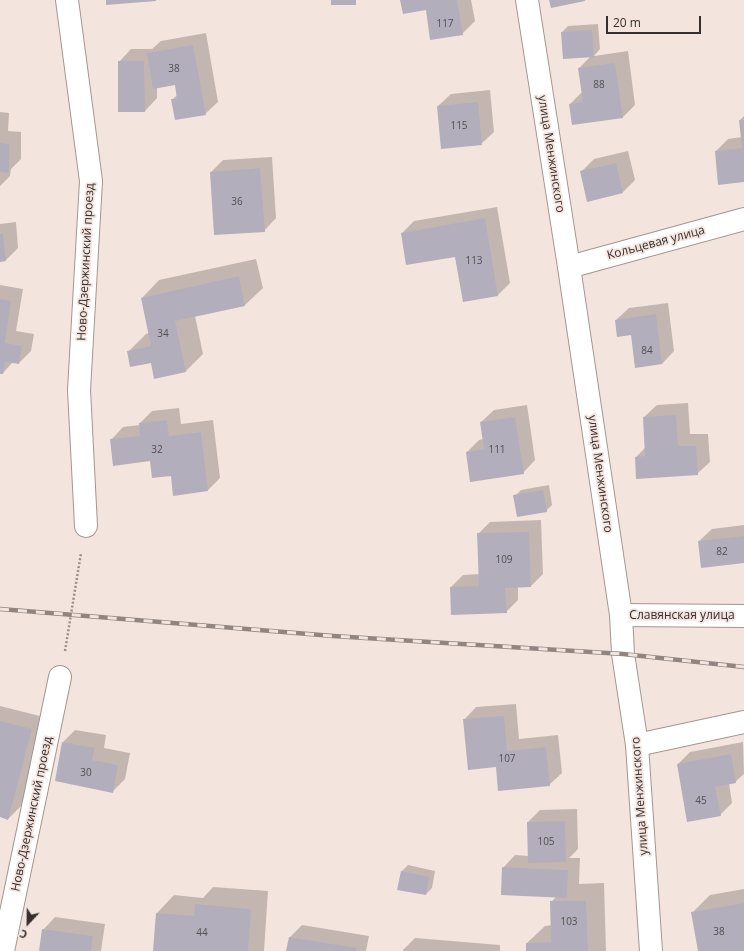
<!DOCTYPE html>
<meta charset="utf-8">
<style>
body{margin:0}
#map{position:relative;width:744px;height:951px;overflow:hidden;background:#f4e4de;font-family:"Open Sans",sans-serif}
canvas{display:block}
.north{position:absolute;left:8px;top:903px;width:40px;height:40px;-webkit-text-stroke:3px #f4e4de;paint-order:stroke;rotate:202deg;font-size:11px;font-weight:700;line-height:16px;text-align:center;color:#342e2c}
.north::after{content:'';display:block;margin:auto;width:14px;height:18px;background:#342e2c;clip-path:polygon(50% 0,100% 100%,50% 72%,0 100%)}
.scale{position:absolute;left:606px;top:16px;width:95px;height:18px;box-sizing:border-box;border:2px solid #342e2c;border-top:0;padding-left:5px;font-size:12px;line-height:14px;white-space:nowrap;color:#342e2c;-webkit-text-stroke:3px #f4e4de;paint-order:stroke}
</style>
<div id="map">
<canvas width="744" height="951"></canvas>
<div class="north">С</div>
<div class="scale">20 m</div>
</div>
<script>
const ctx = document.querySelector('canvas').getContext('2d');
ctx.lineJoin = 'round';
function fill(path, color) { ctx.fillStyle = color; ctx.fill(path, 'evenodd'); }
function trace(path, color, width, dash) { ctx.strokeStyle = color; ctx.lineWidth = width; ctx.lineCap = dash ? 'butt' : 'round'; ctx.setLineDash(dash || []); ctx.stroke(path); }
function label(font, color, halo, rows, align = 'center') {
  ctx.font = font + ' "Open Sans",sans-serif'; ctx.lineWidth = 3.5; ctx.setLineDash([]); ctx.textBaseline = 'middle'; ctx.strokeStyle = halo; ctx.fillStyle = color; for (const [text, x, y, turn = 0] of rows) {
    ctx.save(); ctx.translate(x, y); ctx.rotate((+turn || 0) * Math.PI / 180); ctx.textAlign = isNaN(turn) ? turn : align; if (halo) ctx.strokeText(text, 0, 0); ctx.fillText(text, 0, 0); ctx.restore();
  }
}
fill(new Path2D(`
 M 401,0 L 471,0 L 475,21 L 462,34 L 427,9 Z
 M 598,24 L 600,49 L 594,56 L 628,51 L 635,105 L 623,117 L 573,124 L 570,104 L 582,92 L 579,68 L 591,56 L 562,32 L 568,26 Z
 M 206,33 L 218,102 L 205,114 L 172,100 L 178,94 L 176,84 L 157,87 L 157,98 L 145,111 L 119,62 L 131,49 L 152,49 L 161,41 Z
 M 490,90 L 494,132 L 481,144 L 438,106 L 451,94 Z
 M 0,112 L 9,113 L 8,131 L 21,132 L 21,159 L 11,169 L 10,176 L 0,186 Z
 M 744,116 L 744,181 L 716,151 L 728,139 L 742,137 L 740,120 Z
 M 628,151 L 635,180 L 623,192 L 588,200 L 581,172 L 594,159 Z
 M 272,157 L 276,218 L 264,231 L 211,172 L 223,160 Z
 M 497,207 L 510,283 L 498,295 L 456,256 L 402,233 L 414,221 Z
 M 16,222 L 18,248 L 6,260 L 0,261 L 0,224 Z
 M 256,259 L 263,288 L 245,305 L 195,316 L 203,354 L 186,371 L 128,352 L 146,334 L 149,333 L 142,298 L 159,280 Z
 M 0,285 L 23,289 L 16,331 L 34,334 L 31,351 L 19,363 L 13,362 L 3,373 L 0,373 Z
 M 668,303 L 674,351 L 662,364 L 616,320 L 629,308 Z
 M 688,403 L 690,434 L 708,434 L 710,462 L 697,474 L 636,457 L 646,447 L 644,417 L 657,405 Z
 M 527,405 L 535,460 L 523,473 L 467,452 L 479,440 L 483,439 L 481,422 L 494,410 Z
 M 179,408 L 181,424 L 213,420 L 220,478 L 208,490 L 172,475 L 151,460 L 111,440 L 123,427 L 140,425 L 140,423 L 152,411 Z
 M 549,485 L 552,505 L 546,511 L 515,496 L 521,490 Z
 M 541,520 L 543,574 L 531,586 L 518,587 L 518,600 L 506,612 L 451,587 L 463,575 L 480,574 L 478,534 L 490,522 Z
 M 744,525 L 744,562 L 699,541 L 712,529 Z
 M 516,704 L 519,739 L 558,735 L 562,773 L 549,785 L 497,766 L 464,720 L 476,707 Z
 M 0,706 L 44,717 L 21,806 L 8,819 L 0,816 Z
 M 75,730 L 106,735 L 104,748 L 130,753 L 125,779 L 113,791 L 63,742 Z
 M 743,742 L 744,774 L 735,782 L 729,783 L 732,803 L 720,815 L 678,764 L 690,752 Z
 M 577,809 L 578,849 L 569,858 L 580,858 L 579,884 L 604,883 L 606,951 L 527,951 L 527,943 L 545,926 L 552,925 L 551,902 L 557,896 L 503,868 L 515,855 L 529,856 L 528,822 L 540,810 Z
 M 408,865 L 435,871 L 432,888 L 426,894 L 401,872 Z
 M 213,887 L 268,891 L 264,951 L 154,951 L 157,913 L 174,895 L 203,898 Z
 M 744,889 L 744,951 L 699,951 L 692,913 L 710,895 Z
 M 55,917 L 105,924 L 101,951 L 40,951 L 43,930 Z
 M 302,925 L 369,936 L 366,951 L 287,951 L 290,937 Z
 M 415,938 L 500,945 L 500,951 L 402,951 Z`), '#0003');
fill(new Path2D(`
 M 106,0 L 156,0 L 156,1 L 106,5 Z
 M 331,0 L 356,0 L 356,5 L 331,5 Z
 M 400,0 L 457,0 L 463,35 L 430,40 L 426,10 L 403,14 Z
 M 549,0 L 585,0 L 585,1 L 551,8 Z
 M 592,30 L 594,57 L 563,59 L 561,32 Z
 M 193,45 L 206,115 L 175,120 L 171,99 L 177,99 L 175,85 L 153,89 L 147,53 Z
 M 118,61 L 144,61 L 145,112 L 118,112 Z
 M 615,63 L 623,118 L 572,125 L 569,104 L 583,102 L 578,68 Z
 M 478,102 L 482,145 L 441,149 L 437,106 Z
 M 739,120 L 744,120 L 744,182 L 718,185 L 715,151 L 742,148 Z
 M 0,143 L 9,144 L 9,173 L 0,172 Z
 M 616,163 L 623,193 L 587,202 L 580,171 Z
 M 260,168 L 265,232 L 214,235 L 210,172 Z
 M 485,218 L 498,296 L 463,302 L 455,257 L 406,265 L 401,233 Z
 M 0,234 L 3,234 L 6,261 L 0,262 Z
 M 239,276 L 245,306 L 175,321 L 186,372 L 154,379 L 151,363 L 130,367 L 127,351 L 151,346 L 141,298 Z
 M 0,299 L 11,301 L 5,343 L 22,346 L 19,364 L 5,362 L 3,374 L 0,374 Z
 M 656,314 L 662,364 L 635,368 L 631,335 L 617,337 L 615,320 Z
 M 676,415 L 678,446 L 696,446 L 698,475 L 636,479 L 635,457 L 645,456 L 643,417 Z
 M 515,417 L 524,474 L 470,482 L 466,452 L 484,449 L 480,422 Z
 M 167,420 L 169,436 L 201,432 L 208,491 L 173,496 L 171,476 L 152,478 L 150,461 L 113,466 L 110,439 L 140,436 L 139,423 Z
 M 543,490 L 547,512 L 517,517 L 513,495 Z
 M 529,532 L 531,587 L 505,588 L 507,613 L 451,615 L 450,587 L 479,586 L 477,533 Z
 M 744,536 L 744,563 L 701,568 L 698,541 Z
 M 504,716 L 507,751 L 546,747 L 550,786 L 498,791 L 496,767 L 468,770 L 463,719 Z
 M 0,721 L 32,729 L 8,820 L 0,817 Z
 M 62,742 L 95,748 L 92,760 L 118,765 L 113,793 L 55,781 Z
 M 731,754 L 736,783 L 715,787 L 721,816 L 687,822 L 677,764 Z
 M 565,821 L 566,862 L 528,863 L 527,822 Z
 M 502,867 L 568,870 L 567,898 L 501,895 Z
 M 401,871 L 429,877 L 426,895 L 397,890 Z
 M 550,901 L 586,901 L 588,951 L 526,951 L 526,943 L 551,942 Z
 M 744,903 L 744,951 L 698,951 L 691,912 Z
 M 195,904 L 251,909 L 248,951 L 153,951 L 156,913 L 194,916 Z
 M 42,929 L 93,936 L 91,951 L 39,951 Z
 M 289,937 L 357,948 L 356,951 L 286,951 Z`), '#b3aebb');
const street = new Path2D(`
 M 67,0 L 91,181 L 79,390 L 86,526
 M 569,267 L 744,219
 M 621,615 L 744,616
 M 637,745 L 744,722
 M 3,951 L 60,677`);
const secondary = new Path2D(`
 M 527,0 L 569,267 L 621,615 L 623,654 L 637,745 L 651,951`);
trace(street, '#a49590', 24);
trace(secondary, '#a49590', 24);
trace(new Path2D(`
 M 65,651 L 81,553`), '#9a8f8b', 2.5, [2, 2]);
trace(street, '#fff', 22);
trace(secondary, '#fff', 22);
const rail = new Path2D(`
 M 0,609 L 333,636 L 623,654 L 744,667`);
trace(rail, '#908581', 4.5);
trace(rail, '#f4e4de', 3, [9]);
label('10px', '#544e50', null, [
 ["117",445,24],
 ["38",174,69],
 ["88",599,85],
 ["115",459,126],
 ["36",237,202],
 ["113",474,261],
 ["34",163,334],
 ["84",647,351],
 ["32",157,450],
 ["111",497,450],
 ["82",722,552],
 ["109",504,560],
 ["107",507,759],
 ["30",86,773],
 ["45",701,801],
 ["105",546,842],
 ["103",569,922],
 ["38",719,932],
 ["44",202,933]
]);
label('12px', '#342e2c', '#f4e4de', [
 ["улица Менжинского",551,154,81],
 ["Кольцевая улица",656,243,-15],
 ["Ново-Дзержинский проезд",86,262,-87],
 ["улица Менжинского",600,474,82],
 ["Славянская улица",682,616],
 ["улица Менжинского",640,796,-94],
 ["Ново-Дзержинский проезд",32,814,-78]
]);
</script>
